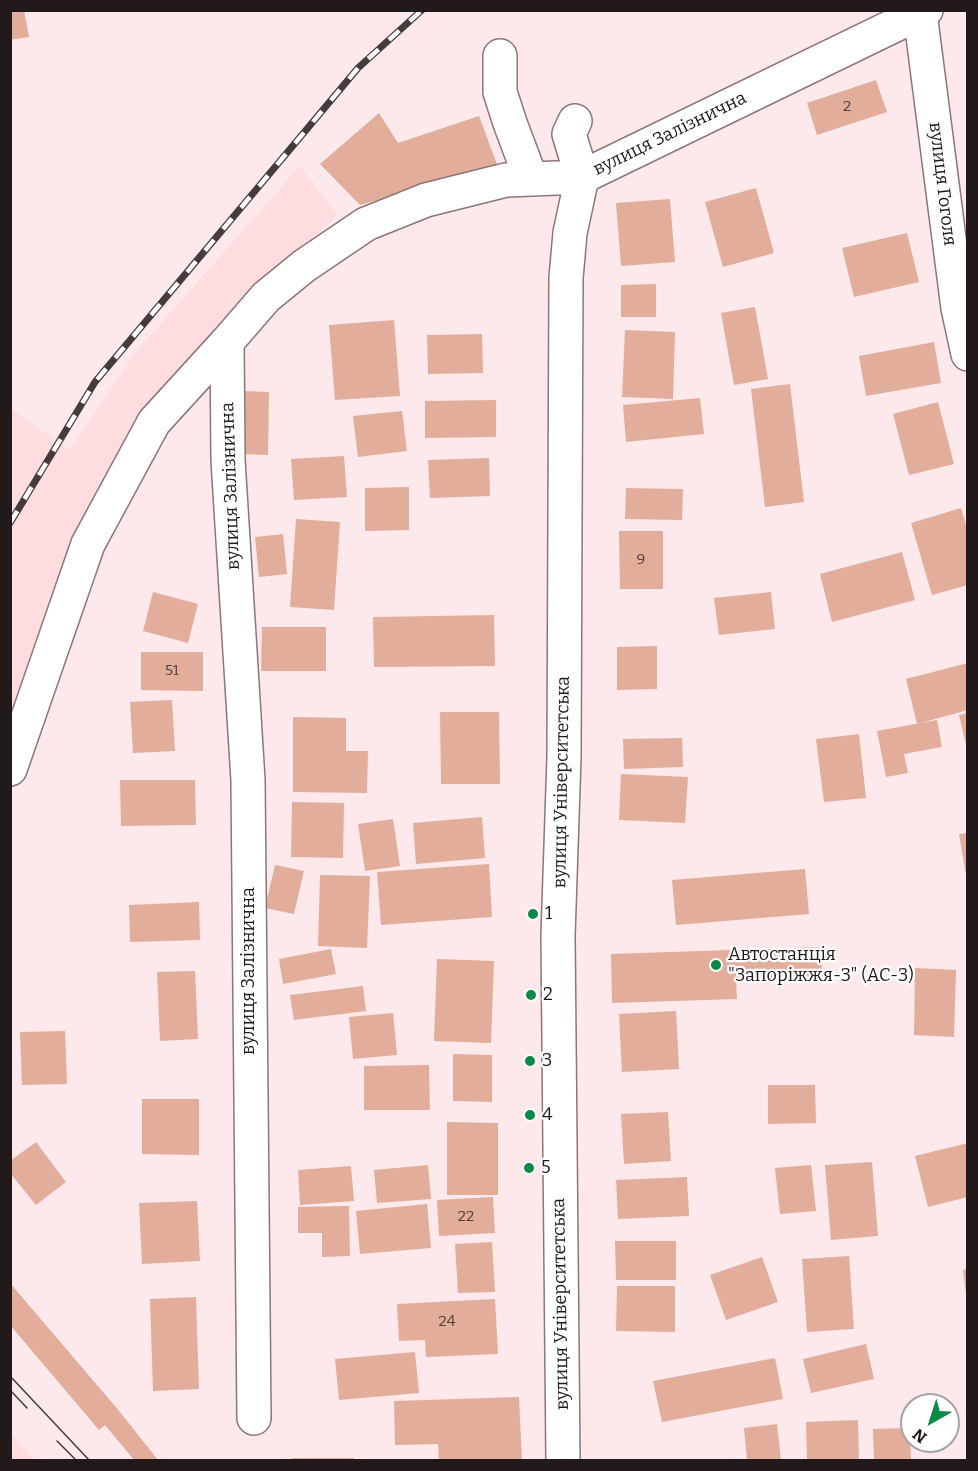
<!DOCTYPE html>
<meta charset="utf-8">
<style>
body{margin:0}
#map{position:relative;width:978px;height:1471px;overflow:hidden;background:#fde8eb;font-family:Bitter,serif}
canvas{display:block}
.frame{position:absolute;inset:0;border:12px solid #22191a;pointer-events:none}
.north{position:absolute;left:900px;top:1393px;width:60px;height:60px;box-sizing:border-box;background:#fff;border:2px solid #a7a3a3;border-radius:50%;rotate:219deg;font-size:16px;font-weight:700;line-height:24px;text-align:center;color:#22191a}
.north::after{content:'';display:block;margin:auto;width:21px;height:27px;background:#0a8a46;clip-path:polygon(50% 0,100% 100%,50% 72%,0 100%)}
</style>
<div id="map">
<canvas width="978" height="1471"></canvas>
<div class="frame"></div>
<div class="north">N</div>
</div>
<script>
const ctx = document.querySelector('canvas').getContext('2d');
ctx.lineJoin = 'round';
function fill(path, color) { ctx.fillStyle = color; ctx.fill(path, 'evenodd'); }
function trace(path, color, width, dash) { ctx.strokeStyle = color; ctx.lineWidth = width; ctx.lineCap = dash ? 'butt' : 'round'; ctx.setLineDash(dash || []); ctx.stroke(path); }
function label(font, color, halo, rows, align = 'center') {
  ctx.font = font + ' Bitter,serif'; ctx.lineWidth = 4.5; ctx.setLineDash([]); ctx.textBaseline = 'middle'; ctx.strokeStyle = halo; ctx.fillStyle = color; for (const [text, x, y, turn = 0] of rows) {
    ctx.save(); ctx.translate(x, y); ctx.rotate((+turn || 0) * Math.PI / 180); ctx.textAlign = isNaN(turn) ? turn : align; if (halo) ctx.strokeText(text, 0, 0); ctx.fillText(text, 0, 0); ctx.restore();
  }
}
fill(new Path2D(`
 M 300,166 L 337,215 L 211,336 L 138,483 L 11,755 L 11,409 L 70,450 L 136,352 Z
 M 10,1434 L 11,1434 L 36,1460 L 11,1460 Z`), '#ffdce0');
fill(new Path2D(`
 M 10,10 L 24,10 L 29,37 L 10,40 Z
 M 876,80 L 887,112 L 817,135 L 807,103 Z
 M 379,113 L 398,143 L 479,116 L 498,167 L 360,205 L 320,164 Z
 M 756,188 L 774,253 L 723,267 L 705,202 Z
 M 670,199 L 675,262 L 621,266 L 616,203 Z
 M 907,233 L 919,282 L 854,297 L 842,248 Z
 M 656,284 L 656,317 L 621,317 L 621,285 Z
 M 755,307 L 768,379 L 734,385 L 721,313 Z
 M 394,320 L 400,396 L 335,400 L 329,325 Z
 M 625,330 L 675,332 L 673,399 L 622,397 Z
 M 482,334 L 483,373 L 428,374 L 427,335 Z
 M 934,342 L 941,383 L 866,396 L 859,356 Z
 M 790,384 L 804,502 L 765,507 L 751,389 Z
 M 242,391 L 269,392 L 268,455 L 241,454 Z
 M 700,398 L 704,434 L 626,442 L 623,405 Z
 M 496,400 L 496,437 L 425,438 L 425,401 Z
 M 938,402 L 954,464 L 909,475 L 893,414 Z
 M 402,411 L 407,451 L 358,457 L 353,416 Z
 M 344,456 L 347,497 L 294,500 L 291,459 Z
 M 489,458 L 490,496 L 430,498 L 428,460 Z
 M 409,487 L 409,530 L 365,531 L 365,488 Z
 M 626,488 L 683,489 L 682,520 L 625,519 Z
 M 961,508 L 968,531 L 968,585 L 932,595 L 911,523 Z
 M 296,519 L 340,522 L 334,610 L 290,607 Z
 M 619,531 L 663,531 L 663,589 L 620,589 Z
 M 283,534 L 287,574 L 259,577 L 255,537 Z
 M 902,552 L 915,600 L 832,622 L 820,574 Z
 M 153,592 L 198,604 L 188,643 L 143,631 Z
 M 771,592 L 775,629 L 719,635 L 714,598 Z
 M 494,615 L 495,666 L 374,667 L 373,617 Z
 M 262,627 L 326,627 L 326,671 L 261,671 Z
 M 657,646 L 657,689 L 617,690 L 617,647 Z
 M 141,652 L 203,652 L 203,691 L 141,690 Z
 M 968,663 L 968,710 L 917,724 L 906,679 Z
 M 172,700 L 175,751 L 133,753 L 130,702 Z
 M 440,712 L 499,712 L 500,784 L 441,784 Z
 M 968,713 L 968,749 L 967,749 L 959,715 Z
 M 293,717 L 346,718 L 346,751 L 368,751 L 367,793 L 293,792 Z
 M 937,720 L 942,747 L 904,754 L 908,773 L 886,777 L 877,731 Z
 M 859,734 L 866,798 L 824,802 L 816,739 Z
 M 682,738 L 683,767 L 624,769 L 623,739 Z
 M 621,774 L 688,777 L 685,823 L 619,820 Z
 M 120,780 L 195,780 L 196,825 L 121,826 Z
 M 292,802 L 344,803 L 343,858 L 291,857 Z
 M 482,817 L 485,858 L 416,864 L 413,823 Z
 M 393,819 L 400,866 L 365,871 L 358,824 Z
 M 968,833 L 968,875 L 966,875 L 959,834 Z
 M 489,864 L 492,917 L 381,925 L 377,872 Z
 M 275,865 L 304,871 L 294,914 L 265,908 Z
 M 805,869 L 809,914 L 676,925 L 672,880 Z
 M 320,875 L 370,876 L 367,948 L 318,946 Z
 M 199,902 L 200,940 L 130,942 L 129,905 Z
 M 821,947 L 822,976 L 736,978 L 737,999 L 612,1003 L 611,954 Z
 M 331,949 L 336,974 L 283,984 L 279,959 Z
 M 437,959 L 494,961 L 491,1043 L 434,1041 Z
 M 915,968 L 956,970 L 954,1037 L 914,1035 Z
 M 195,971 L 198,1039 L 160,1041 L 157,972 Z
 M 363,986 L 366,1011 L 294,1020 L 290,995 Z
 M 676,1011 L 679,1069 L 622,1072 L 619,1014 Z
 M 393,1013 L 397,1055 L 353,1059 L 349,1017 Z
 M 65,1031 L 67,1084 L 22,1085 L 20,1032 Z
 M 453,1054 L 492,1055 L 492,1102 L 453,1101 Z
 M 429,1065 L 430,1110 L 364,1110 L 364,1066 Z
 M 768,1085 L 815,1085 L 816,1123 L 768,1124 Z
 M 142,1099 L 199,1099 L 199,1155 L 142,1154 Z
 M 668,1112 L 671,1161 L 624,1164 L 621,1114 Z
 M 447,1122 L 498,1123 L 498,1195 L 447,1195 Z
 M 36,1142 L 66,1182 L 36,1205 L 10,1173 L 10,1161 Z
 M 968,1143 L 968,1197 L 928,1207 L 915,1156 Z
 M 872,1162 L 878,1236 L 831,1240 L 825,1165 Z
 M 428,1165 L 431,1199 L 377,1203 L 374,1170 Z
 M 811,1165 L 816,1211 L 780,1214 L 775,1168 Z
 M 351,1166 L 354,1201 L 300,1205 L 298,1170 Z
 M 687,1177 L 689,1216 L 618,1219 L 616,1180 Z
 M 493,1197 L 495,1233 L 439,1236 L 437,1200 Z
 M 197,1201 L 200,1261 L 142,1264 L 139,1203 Z
 M 427,1204 L 431,1248 L 360,1254 L 356,1211 Z
 M 349,1206 L 350,1256 L 322,1257 L 322,1233 L 298,1233 L 298,1207 Z
 M 615,1241 L 676,1241 L 676,1280 L 616,1280 Z
 M 492,1242 L 495,1292 L 458,1293 L 455,1244 Z
 M 849,1256 L 854,1329 L 807,1332 L 802,1259 Z
 M 762,1257 L 778,1302 L 726,1320 L 710,1275 Z
 M 968,1269 L 968,1294 L 966,1294 L 963,1270 Z
 M 10,1283 L 120,1412 L 158,1460 L 134,1460 L 105,1425 L 99,1430 L 10,1325 Z
 M 617,1286 L 675,1286 L 675,1332 L 616,1331 Z
 M 196,1297 L 199,1389 L 153,1391 L 150,1299 Z
 M 495,1299 L 498,1354 L 426,1357 L 425,1340 L 399,1341 L 397,1304 Z
 M 866,1344 L 874,1379 L 811,1393 L 803,1359 Z
 M 415,1352 L 419,1393 L 339,1400 L 335,1359 Z
 M 775,1358 L 783,1399 L 662,1422 L 653,1381 Z
 M 519,1397 L 522,1460 L 439,1460 L 438,1444 L 395,1445 L 394,1401 Z
 M 858,1420 L 859,1460 L 807,1460 L 806,1422 Z
 M 777,1424 L 781,1460 L 747,1460 L 744,1428 Z
 M 910,1428 L 911,1460 L 874,1460 L 873,1429 Z
 M 292,1458 L 354,1458 L 354,1460 L 292,1460 Z`), '#e3ad9c');
const minor = new Path2D(`
 M 920,13 L 958,308 L 968,354
 M 500,56 L 500,92 L 510,123 L 531,179
 M 10,769 L 88,544 L 154,422 L 227,342
 M 254,1418 L 248,780 L 228,460 L 227,342 L 266,297 L 304,266 L 366,224 L 426,200 L 506,180 L 582,177 L 926,10
 M 563,1460 L 558,936 L 564,757 L 566,278 L 570,233 L 582,177 L 569,134 L 575,121`);
trace(minor, '#8d7679', 36);
trace(minor, '#fff', 33);
trace(new Path2D(`
 M 10,1376 L 89,1460
 M 10,1390 L 27,1408
 M 57,1441 L 76,1460`), '#463b3c', 1.5);
const rail = new Path2D(`
 M 10,523 L 95,382 L 358,68 L 422,10`);
trace(rail, '#463b3c', 7);
trace(rail, '#fff', 4.5, [14]);
for (const [x, y, r, color] of [
 [533,914,6,"#0a8a46"],
 [716,965,6,"#0a8a46"],
 [531,995,6,"#0a8a46"],
 [530,1061,6,"#0a8a46"],
 [530,1115,6,"#0a8a46"],
 [529,1168,6,"#0a8a46"]
]) { const dot = new Path2D(); dot.arc(x, y, r, 0, 2 * Math.PI); ctx.fillStyle = color; ctx.fill(dot); trace(dot, '#fff', 2); }
label('15px', '#523e3a', null, [
 ["2",847,107],
 ["9",641,560],
 ["51",172,671],
 ["22",466,1217],
 ["24",447,1322]
]);
label('18px', '#22191a', '#fff', [
 ["вулиця Залізнична",670,134,-26],
 ["вулиця Гоголя",942,184,83],
 ["вулиця Залізнична",231,486,-92],
 ["вулиця Університетська",562,782,-89],
 ["вулиця Залізнична",249,971,-90],
 ["вулиця Університетська",561,1304,-91]
]);
label('18px', '#22191a', '#fff', [
 ["1",545,914],
 ["Автостанція",728,955],
 ["\"Запоріжжя-3\" (АС-3)",728,976],
 ["2",543,995],
 ["3",542,1061],
 ["4",542,1115],
 ["5",541,1168]
], 'left');
</script>
